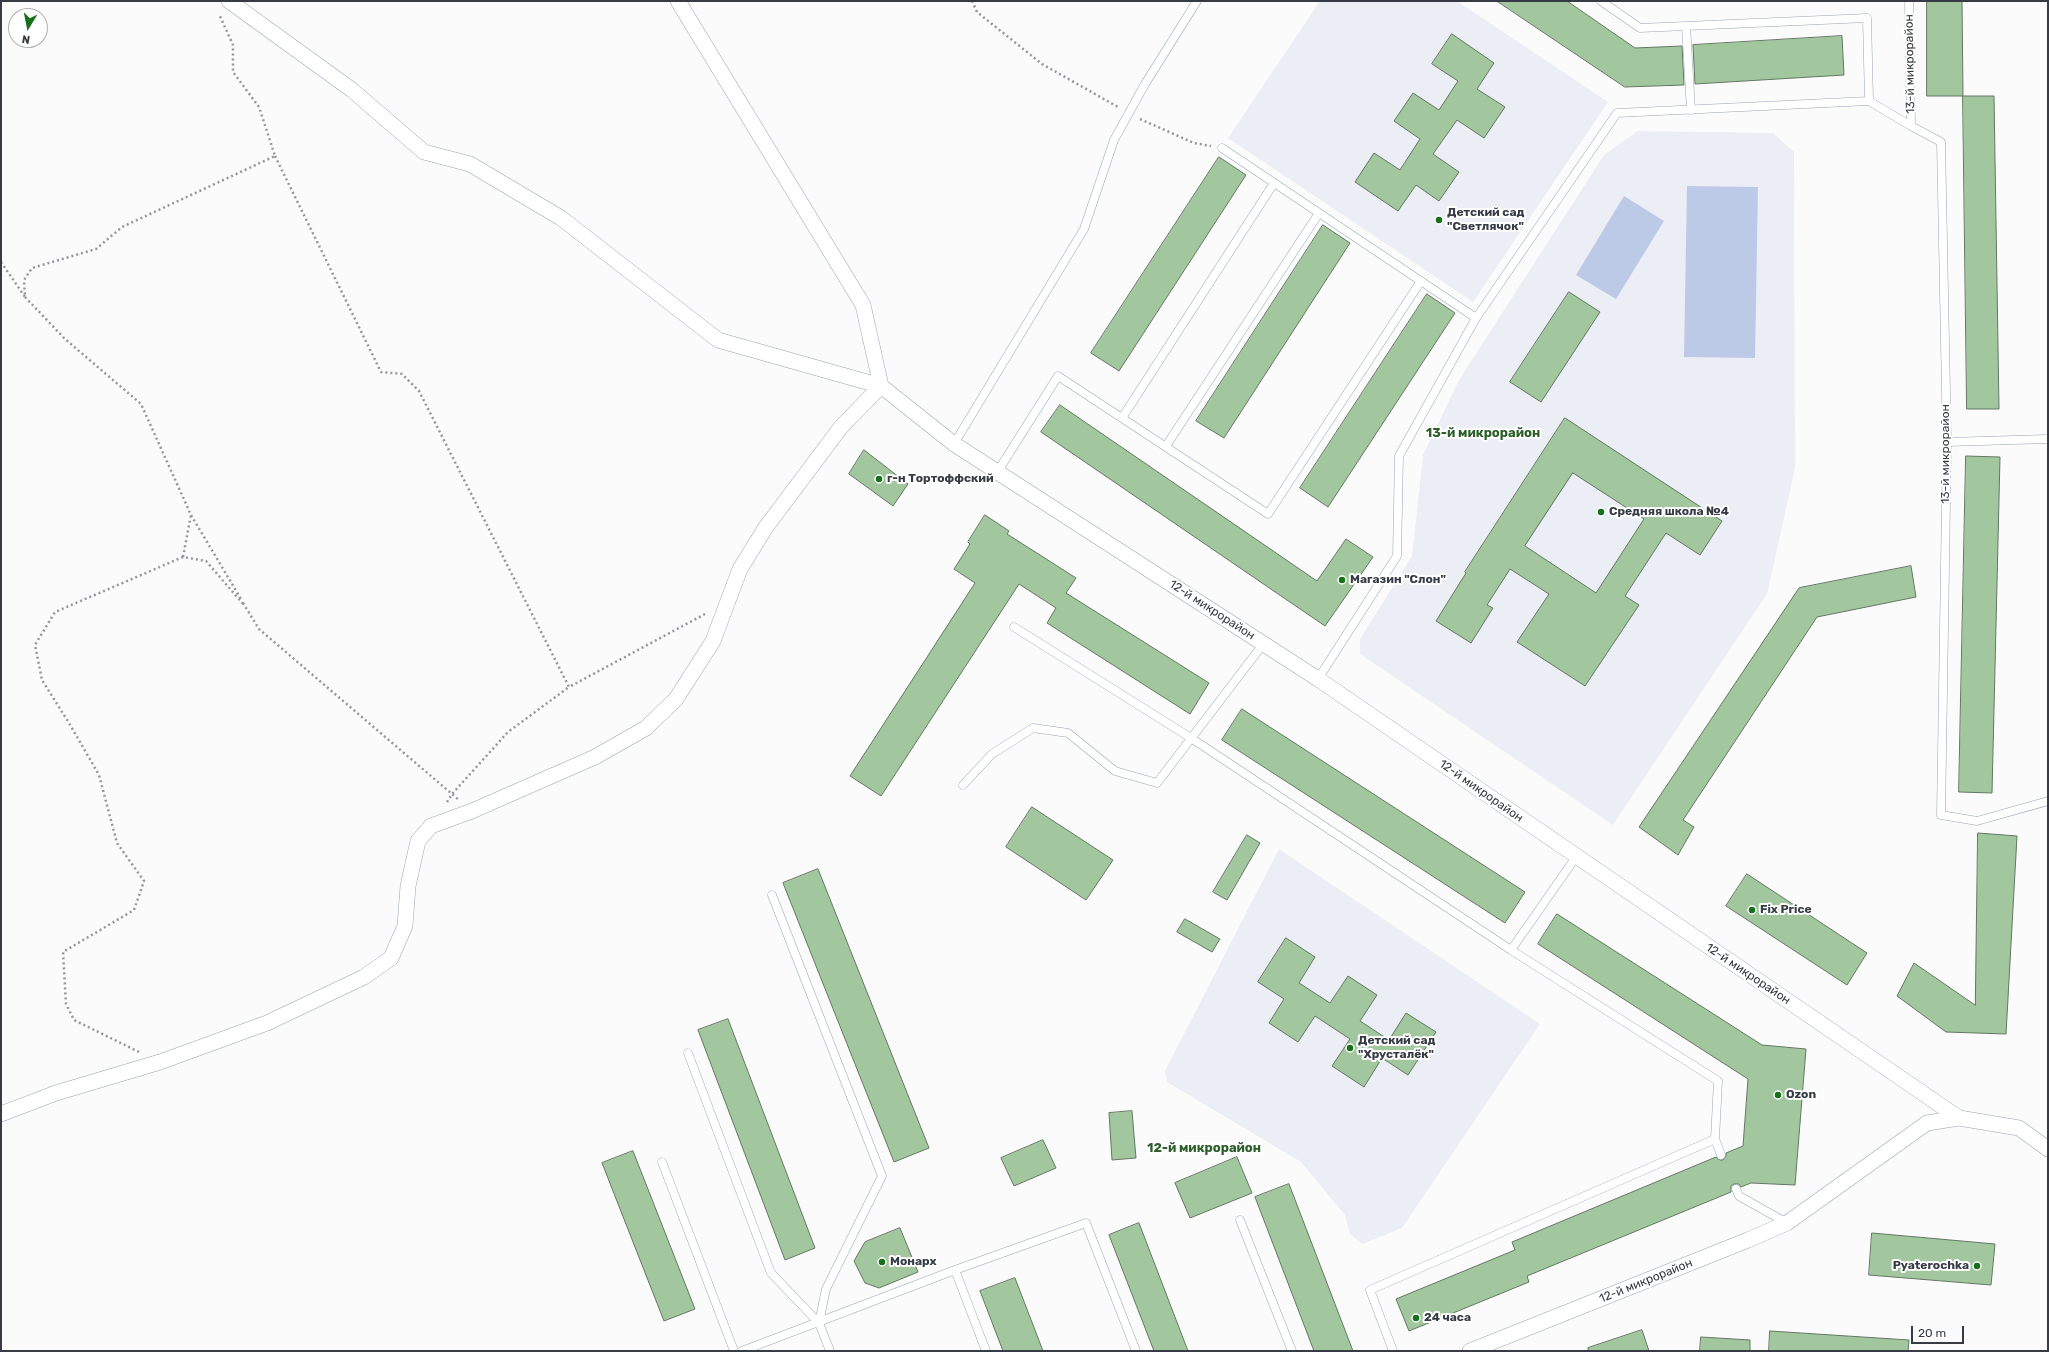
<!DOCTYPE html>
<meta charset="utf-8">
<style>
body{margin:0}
#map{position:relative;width:2049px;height:1352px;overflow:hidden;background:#fbfbfb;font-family:Rubik,sans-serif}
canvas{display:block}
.frame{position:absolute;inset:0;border:2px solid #363b45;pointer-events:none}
.north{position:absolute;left:8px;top:8px;width:40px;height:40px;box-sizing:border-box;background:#fff;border:1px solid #afb1b5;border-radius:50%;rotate:190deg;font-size:11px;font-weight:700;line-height:16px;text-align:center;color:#363b45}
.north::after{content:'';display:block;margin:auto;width:14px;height:18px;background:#18701a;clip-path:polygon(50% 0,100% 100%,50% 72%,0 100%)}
.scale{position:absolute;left:1911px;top:1326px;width:53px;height:18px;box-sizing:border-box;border:2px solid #363b45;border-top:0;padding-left:5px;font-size:12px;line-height:14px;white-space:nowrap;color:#363b45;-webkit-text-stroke:3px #fff;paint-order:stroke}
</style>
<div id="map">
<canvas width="2049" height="1352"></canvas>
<div class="frame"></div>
<div class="north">N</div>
<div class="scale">20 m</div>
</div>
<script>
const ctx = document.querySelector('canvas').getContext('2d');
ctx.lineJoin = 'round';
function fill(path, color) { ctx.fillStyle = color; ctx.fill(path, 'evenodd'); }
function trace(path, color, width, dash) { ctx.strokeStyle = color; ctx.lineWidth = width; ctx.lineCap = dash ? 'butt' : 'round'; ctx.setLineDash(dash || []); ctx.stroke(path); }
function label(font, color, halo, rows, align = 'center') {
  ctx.font = font + ' Rubik,sans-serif'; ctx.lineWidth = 4; ctx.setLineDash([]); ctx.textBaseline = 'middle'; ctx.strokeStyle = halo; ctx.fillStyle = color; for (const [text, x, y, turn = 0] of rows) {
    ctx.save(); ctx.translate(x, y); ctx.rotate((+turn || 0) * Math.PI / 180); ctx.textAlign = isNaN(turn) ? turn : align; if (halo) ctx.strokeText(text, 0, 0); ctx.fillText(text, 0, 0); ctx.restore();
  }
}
fill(new Path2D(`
 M 1320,1 L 1457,1 L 1608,102 L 1473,302 L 1228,138 Z
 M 1638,131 L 1773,133 L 1794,152 L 1795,468 L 1767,594 L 1613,825 L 1360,654 L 1360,639 L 1412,556 L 1423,455 L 1459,380 L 1604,155 Z
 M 1279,849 L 1540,1024 L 1402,1228 L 1362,1244 L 1350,1234 L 1345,1215 L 1301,1162 L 1167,1082 L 1165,1071 Z`), '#ebeef5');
fill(new Path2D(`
 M 1687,186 L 1758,187 L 1755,358 L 1684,357 Z
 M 1624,196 L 1664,221 L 1616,299 L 1576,275 Z`), '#bccae8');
const building = new Path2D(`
 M 1497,1 L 1567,1 L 1635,48 L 1682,46 L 1684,85 L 1625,87 Z
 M 1927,1 L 1962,1 L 1963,96 L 1927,96 Z
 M 1452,34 L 1494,63 L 1477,89 L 1505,107 L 1484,138 L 1457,120 L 1433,154 L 1459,172 L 1439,201 L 1416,185 L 1398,211 L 1355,182 L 1374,153 L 1400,170 L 1420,139 L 1394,121 L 1413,93 L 1439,110 L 1458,81 L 1432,64 Z
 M 1842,36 L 1844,75 L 1695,84 L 1693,45 Z
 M 1963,96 L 1994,96 L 1999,409 L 1967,409 Z
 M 1219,157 L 1246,175 L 1119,371 L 1091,353 Z
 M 1323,225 L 1350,243 L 1224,438 L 1196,421 Z
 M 1569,292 L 1600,312 L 1541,402 L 1510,382 Z
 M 1427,294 L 1455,313 L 1328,507 L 1300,488 Z
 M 1060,405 L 1317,581 L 1346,539 L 1373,557 L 1325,626 L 1041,432 Z
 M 1565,418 L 1722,521 L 1700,555 L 1666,533 L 1625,596 L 1639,605 L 1585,686 L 1517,642 L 1549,594 L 1510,569 L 1487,605 L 1493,608 L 1471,643 L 1436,621 L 1466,573 L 1465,572 ZM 1573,473 L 1644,519 L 1596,593 L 1525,546 Z
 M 864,450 L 908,484 L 893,506 L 849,474 Z
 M 1966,456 L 2000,457 L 1992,793 L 1959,792 Z
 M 985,515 L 1009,531 L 1007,534 L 1076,578 L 1066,593 L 1209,683 L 1190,714 L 1047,623 L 1056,608 L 1019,584 L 881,796 L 850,776 L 975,583 L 954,569 L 970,544 L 968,542 Z
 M 1911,566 L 1916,597 L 1817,617 L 1683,820 L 1694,827 L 1678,855 L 1639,827 L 1799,588 Z
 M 1242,709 L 1525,892 L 1505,923 L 1222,740 Z
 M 1032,807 L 1113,860 L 1086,900 L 1006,847 Z
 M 1978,833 L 2017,836 L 2006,1034 L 1946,1032 L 1897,996 L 1914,963 L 1975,1005 Z
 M 1247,835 L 1260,843 L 1227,900 L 1213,892 Z
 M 818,869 L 929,1148 L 894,1162 L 783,883 Z
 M 1747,874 L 1867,953 L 1847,985 L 1726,906 Z
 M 1557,914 L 1762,1045 L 1806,1049 L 1795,1185 L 1751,1183 L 1741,1187 L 1739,1184 L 1734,1184 L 1731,1186 L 1731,1192 L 1527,1276 L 1529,1282 L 1409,1331 L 1396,1299 L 1515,1250 L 1512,1242 L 1716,1157 L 1720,1160 L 1723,1160 L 1726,1156 L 1726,1153 L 1743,1146 L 1748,1079 L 1538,944 Z
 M 1185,919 L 1220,939 L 1212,952 L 1177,932 Z
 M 1286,938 L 1315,957 L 1299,983 L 1330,1003 L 1348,976 L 1377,995 L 1360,1021 L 1389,1040 L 1406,1013 L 1436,1032 L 1408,1075 L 1382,1058 L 1364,1087 L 1332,1066 L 1350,1039 L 1315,1016 L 1298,1042 L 1269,1023 L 1284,999 L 1258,982 Z
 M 728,1019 L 815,1248 L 785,1260 L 698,1030 Z
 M 1132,1111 L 1136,1158 L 1112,1160 L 1109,1113 Z
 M 1043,1140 L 1056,1168 L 1014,1186 L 1001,1158 Z
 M 633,1151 L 695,1309 L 664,1321 L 602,1163 Z
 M 1237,1157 L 1252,1193 L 1190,1218 L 1175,1183 Z
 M 1289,1184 L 1353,1351 L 1314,1351 L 1255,1197 Z
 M 1139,1223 L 1188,1351 L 1154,1351 L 1109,1235 Z
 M 900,1228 L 918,1272 L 879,1288 L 865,1283 L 854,1261 L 865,1242 Z
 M 1872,1233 L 1995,1244 L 1991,1285 L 1869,1275 Z
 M 1015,1278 L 1043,1351 L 1003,1351 L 980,1291 Z
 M 1642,1330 L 1649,1351 L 1588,1351 L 1588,1348 Z
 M 1770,1331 L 1909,1340 L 1908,1351 L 1769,1351 Z
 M 1701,1337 L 1750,1340 L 1750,1351 L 1700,1351 Z`);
fill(building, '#a2c79f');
trace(building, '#647763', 1);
const lane = new Path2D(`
 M 1601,1 L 1640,28 L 1867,18 L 1869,101
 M 1909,1 L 1911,126 L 1941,142 L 1947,442 L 1941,815 L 1977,821 L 2048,801
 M 1686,26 L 1691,110
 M 1222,148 L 1476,318
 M 1122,418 L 1274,183
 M 1947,442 L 2048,439
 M 954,444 L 1084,229 L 1114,140 L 1145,84 L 1197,1
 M 1166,446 L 1319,213
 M 998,471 L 1058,376 L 1268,514 L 1421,281
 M 1014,627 L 1191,738 L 1511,950 L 1576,857
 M 1318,679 L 1397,556 L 1399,456 L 1476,318 L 1617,113 L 1869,101 L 1911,126
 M 963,785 L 992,754 L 1033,728 L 1068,733 L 1115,771 L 1157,783 L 1264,643
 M 772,895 L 882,1176 L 826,1289 L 819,1323
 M 688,1053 L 771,1273 L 819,1323 L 830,1351
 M 1715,1139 L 1721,1155
 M 662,1162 L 734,1351
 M 1736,1189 L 1739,1196 L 1787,1223
 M 1240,1220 L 1292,1351
 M 955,1270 L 986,1351
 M 742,1351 L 955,1270 L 1086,1223 L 1136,1351
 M 1393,1351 L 1370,1290 L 1715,1139 L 1718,1081 L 1511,950`);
const street = new Path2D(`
 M 678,1 L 863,305 L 881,386 L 954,444 L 1318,679 L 1959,1118
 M 1,1114 L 56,1093 L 160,1062 L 267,1023 L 364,977 L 391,958 L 405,926 L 408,886 L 418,841 L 431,826 L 472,811 L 595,757 L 646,728 L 676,699 L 713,641 L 740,569 L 766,527 L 841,427 L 881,386 L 718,340 L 561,218 L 470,164 L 424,152 L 352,90 L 229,1
 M 1470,1351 L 1748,1240 L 1787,1223 L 1927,1123 L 1959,1118 L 2019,1128 L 2048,1149`);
trace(lane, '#98a3bb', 9);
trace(street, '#98a3bb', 16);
trace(new Path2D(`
 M 972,1 L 977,12 L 1042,64 L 1118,107
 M 1140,119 L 1194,143 L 1211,146
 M 275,156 L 381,372 L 402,374 L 419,391 L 569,687 L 705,614
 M 1,262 L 25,297 L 24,280 L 32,268 L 96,249 L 122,227 L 275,156 L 259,107 L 233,72 L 233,45 L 219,14
 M 25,297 L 65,339 L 141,404 L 191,515 L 241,599
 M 183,557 L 191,515
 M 243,603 L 259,629 L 459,800
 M 447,802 L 452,794 L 508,732 L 569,687
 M 139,1052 L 74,1020 L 66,1004 L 63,952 L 134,910 L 144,881 L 117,843 L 99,775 L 69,723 L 42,680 L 35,645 L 55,612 L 183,557 L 206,561 L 244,605`), '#93969b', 2.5, [2, 3]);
trace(lane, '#fff', 8);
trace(street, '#fff', 15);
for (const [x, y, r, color] of [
 [1439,220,4,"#18701a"],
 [879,479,4,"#18701a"],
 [1601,512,4,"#18701a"],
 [1342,580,4,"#18701a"],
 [1752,910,4,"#18701a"],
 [1350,1048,4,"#18701a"],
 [1778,1095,4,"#18701a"],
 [882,1262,4,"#18701a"],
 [1977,1266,4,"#18701a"],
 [1416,1318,4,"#18701a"]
]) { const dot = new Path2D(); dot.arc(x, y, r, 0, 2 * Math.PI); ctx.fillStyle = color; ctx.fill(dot); trace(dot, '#fff', 1.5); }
label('12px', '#363b45', '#fff', [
 ["13-й микрорайон",1910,64,-91],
 ["13-й микрорайон",1946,454,-90],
 ["12-й микрорайон",1212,610,33],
 ["12-й микрорайон",1481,791,35],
 ["12-й микрорайон",1748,974,34],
 ["12-й микрорайон",1646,1281,-22]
]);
label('bold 12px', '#363b45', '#fff', [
 ["Детский сад",1447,213],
 ["\"Светлячок\"",1447,227],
 ["г-н Тортоффский",887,479],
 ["Средняя школа №4",1609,512],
 ["Магазин \"Слон\"",1350,580],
 ["Fix Price",1760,910],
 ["Детский сад",1358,1041],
 ["\"Хрусталёк\"",1358,1055],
 ["Ozon",1786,1095],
 ["Монарх",890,1262],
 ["Pyaterochka",1969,1266,"right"],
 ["24 часа",1424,1318]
], 'left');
label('bold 13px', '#2c5f2a', '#fff', [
 ["13-й микрорайон",1483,433],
 ["12-й микрорайон",1204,1148]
]);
</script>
